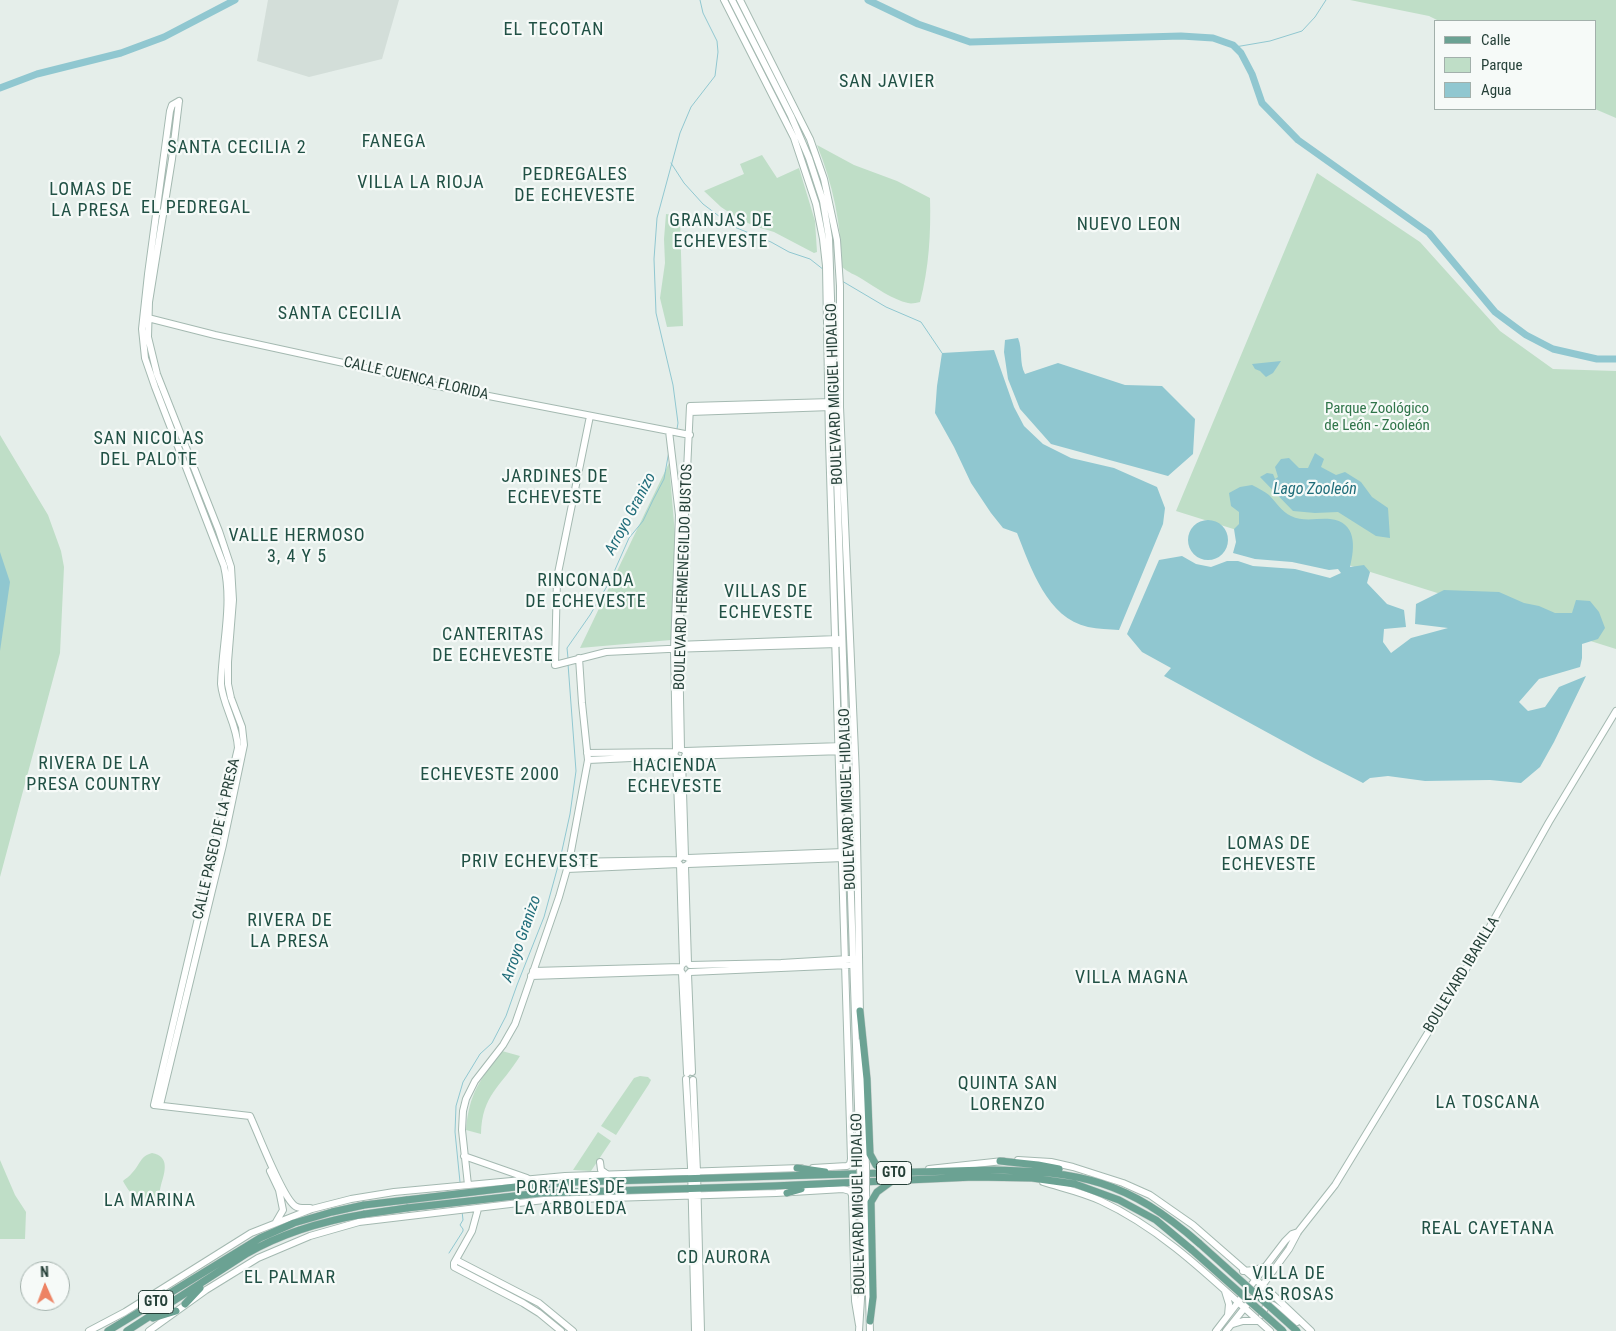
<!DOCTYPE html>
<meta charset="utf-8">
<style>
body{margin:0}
#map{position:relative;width:1616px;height:1331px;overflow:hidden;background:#e5eeea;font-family:"Roboto Condensed",sans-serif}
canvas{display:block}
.legend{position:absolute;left:1434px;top:20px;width:162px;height:90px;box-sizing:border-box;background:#f6faf8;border:1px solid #a2b0ab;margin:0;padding:6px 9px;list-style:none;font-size:15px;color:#254038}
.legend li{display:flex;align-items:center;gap:10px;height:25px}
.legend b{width:25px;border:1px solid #a2b0ab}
.north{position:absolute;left:20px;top:1261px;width:50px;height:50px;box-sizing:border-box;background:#f6faf8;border:1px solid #a2b0ab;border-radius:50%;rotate:358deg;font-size:14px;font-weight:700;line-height:20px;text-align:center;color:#254038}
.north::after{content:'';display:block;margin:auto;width:18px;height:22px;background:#ed8364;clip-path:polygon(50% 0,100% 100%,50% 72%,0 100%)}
</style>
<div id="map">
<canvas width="1616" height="1331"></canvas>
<ul class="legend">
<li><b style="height:6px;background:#6ba293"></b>Calle</li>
<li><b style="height:14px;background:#bfdec7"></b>Parque</li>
<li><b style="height:14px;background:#90c7d0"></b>Agua</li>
</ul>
<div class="north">N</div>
</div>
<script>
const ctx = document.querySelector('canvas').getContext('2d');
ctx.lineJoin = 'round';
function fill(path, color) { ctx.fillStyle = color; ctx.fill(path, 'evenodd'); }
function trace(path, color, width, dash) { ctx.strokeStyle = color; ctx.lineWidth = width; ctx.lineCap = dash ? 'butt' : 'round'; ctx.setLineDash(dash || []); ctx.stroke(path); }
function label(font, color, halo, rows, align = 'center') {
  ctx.font = font + ' "Roboto Condensed",sans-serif'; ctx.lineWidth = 4.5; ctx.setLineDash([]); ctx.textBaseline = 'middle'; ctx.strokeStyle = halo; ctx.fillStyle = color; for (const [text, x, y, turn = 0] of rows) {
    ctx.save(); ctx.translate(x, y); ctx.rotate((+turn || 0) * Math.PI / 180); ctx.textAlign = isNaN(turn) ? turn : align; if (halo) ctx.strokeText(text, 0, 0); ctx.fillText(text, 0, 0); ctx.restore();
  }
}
fill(new Path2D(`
 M 268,0 L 399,0 L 382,59 L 309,77 L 257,61 Z`), '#d3ded9');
fill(new Path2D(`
 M 1350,0 L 1616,0 L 1616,118 L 1595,109 L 1595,21 L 1439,21 L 1429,16 Z
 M 817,145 L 854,165 L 897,181 L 930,198 C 931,233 929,268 920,302 C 916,303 911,304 908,303 C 893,300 875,287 862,279 C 854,274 849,273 842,267 C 841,224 833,184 817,145 Z
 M 762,155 L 777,178 L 799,168 L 815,221 L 817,252 L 814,253 L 774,232 L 754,226 L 736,217 L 721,207 L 704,191 L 744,174 L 740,164 Z
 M 1317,173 L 1420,242 L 1500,331 L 1553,369 L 1616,371 L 1616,649 L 1176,511 Z
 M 666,214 L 680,216 L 683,326 L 667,327 L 660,298 L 665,263 L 664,239 Z
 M 0,435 L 48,515 L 61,551 L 64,567 L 60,653 L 0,877 Z
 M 669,463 L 675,535 L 671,640 L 580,648 Z
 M 502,1051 L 520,1056 C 501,1087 482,1094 481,1134 L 466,1130 C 469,1093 480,1080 502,1051 Z
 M 640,1076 L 648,1077 L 651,1080 L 649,1084 L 616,1135 L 601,1126 L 634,1078 Z
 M 598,1132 L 611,1141 L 591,1171 L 573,1170 Z
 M 152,1153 C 170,1156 165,1172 161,1185 C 159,1193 160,1197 154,1203 C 136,1199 131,1196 123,1181 C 125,1179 130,1176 132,1173 C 140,1165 140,1156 152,1153 Z
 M 0,1160 L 15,1195 L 26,1212 L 25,1239 L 0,1239 Z`), '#bfdec7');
fill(new Path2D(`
 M 1018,338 C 1023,350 1019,363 1025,374 L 1058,363 L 1125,385 L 1162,386 L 1195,419 L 1193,454 L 1168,476 L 1051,444 L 1020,409 L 1008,379 L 1004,352 L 1005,340 Z
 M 994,350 L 1014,407 L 1024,426 L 1043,444 L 1071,458 L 1114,468 L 1157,487 L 1165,508 L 1163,524 L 1119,630 C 1109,629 1098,629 1088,627 C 1047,618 1031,568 1017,533 L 1003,528 L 991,513 L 971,483 L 954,447 L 935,413 L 937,386 L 942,353 Z
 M 1281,361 L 1273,373 L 1266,377 L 1260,371 L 1255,369 L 1252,364 Z
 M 1315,453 L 1324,459 L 1321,467 L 1336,475 L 1345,472 L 1361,482 L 1372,497 L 1388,508 L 1390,538 L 1376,536 L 1338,512 L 1315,513 L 1293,511 L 1260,477 L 1267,473 L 1273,474 L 1275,479 L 1278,477 L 1275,467 L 1281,459 L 1289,458 L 1299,468 L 1308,468 Z
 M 1252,485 C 1258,488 1264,491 1269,495 C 1276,502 1282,512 1291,516 C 1303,522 1317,518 1330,519 C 1357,522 1355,547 1350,567 L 1364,565 L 1370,572 L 1367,583 L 1387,604 L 1404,610 L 1406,627 L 1384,629 L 1383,642 L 1391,653 L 1411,638 L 1448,628 L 1415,624 L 1416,604 L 1444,590 L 1499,592 L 1524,603 L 1539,606 L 1555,613 L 1572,613 L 1576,600 L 1590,601 L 1599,612 L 1605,628 L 1598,639 L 1582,644 L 1582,658 L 1580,667 L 1539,679 L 1519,702 L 1528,711 L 1545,707 L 1559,687 L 1586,676 L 1554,742 L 1540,767 L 1521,783 L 1490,780 L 1425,781 L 1388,776 L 1370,778 L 1363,783 L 1314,758 L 1164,676 L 1171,668 L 1142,652 L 1127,634 L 1159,560 L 1182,556 L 1196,564 L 1211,567 L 1227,561 L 1238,561 L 1253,566 L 1295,569 L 1330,578 L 1341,573 L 1338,569 L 1329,570 L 1292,562 L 1255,559 L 1233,553 L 1236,542 L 1234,529 L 1239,524 L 1239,512 L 1231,506 L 1229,493 L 1240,487 Z
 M1188 540a20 20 0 1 1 40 0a20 20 0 1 1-40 0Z
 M 0,552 L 10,582 L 0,651 Z`), '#90c7d0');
trace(new Path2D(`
 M 1235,47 L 1270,41 L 1302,31 L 1315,17 L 1326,0
 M 671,163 L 684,183 L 703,204 L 732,226 L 771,242 L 789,252 L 810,259 L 824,270
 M 842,281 L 886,307 L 921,322 L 942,353
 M 677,429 L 678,423 L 673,385 L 656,313 L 654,259 L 657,218 L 680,133 L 691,107 L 715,76 L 718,52 L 717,41 L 703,13 L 700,0
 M 568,658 L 567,648 L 590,615 L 610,581 L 629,538 L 643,521 L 653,500 L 664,479 L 669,451
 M 460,1182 L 455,1132 L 456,1106 L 463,1082 L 480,1054 L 492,1043 L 506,1016 L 517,985 L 544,917 L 561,855 L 570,814 L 576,771 L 568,664
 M 449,1253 L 463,1231 L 463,1229 L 460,1225 L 463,1220 L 462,1211`), '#90c7d0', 1);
trace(new Path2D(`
 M 868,0 L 918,24 L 970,42 L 1181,36 L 1213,38 L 1233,45 L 1241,53 L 1252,74 L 1262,103 L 1298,140 L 1429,233 L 1495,312 L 1526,335 L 1553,349 L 1597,359 L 1616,359
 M 0,88 L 37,74 L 121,53 L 164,37 L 235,0`), '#90c7d0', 7);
const secondary = new Path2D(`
 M 724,0 L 794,138 L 816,204 L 823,239 L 826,266 L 829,441 L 851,1159 L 850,1164 L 847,1166 L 813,1168
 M 732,0 L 791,116 L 809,158 L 823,201 L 829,238 L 860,1166
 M 740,0 L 810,139 L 824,179 L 837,240 L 840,286 L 840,407 L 856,776 L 860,1015
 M 179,101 L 172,105 L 170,111 L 148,274 L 142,329 L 145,358 L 155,387 L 224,566 C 233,604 222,645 221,684 C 223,706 237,724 238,748 L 154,1105 L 250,1116 C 258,1133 282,1197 295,1206 C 299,1209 305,1208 310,1208
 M 144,317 L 215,335 L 362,367 L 432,385 L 690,435
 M 690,412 L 831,407
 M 590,416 L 557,578 L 555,665 L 606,652 L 668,649 L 838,644
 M 669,431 L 679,515 L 674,649 L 676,750
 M 676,645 L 838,639
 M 681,749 L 679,644 L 690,406 L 832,402
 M 685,751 L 843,746
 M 587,753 L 675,752
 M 685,756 L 844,751
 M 676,757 L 680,858
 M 682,759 L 685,857
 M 588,760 L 675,756
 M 688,858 L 844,852
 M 569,862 L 678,860
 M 688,864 L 844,858
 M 680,865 L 683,964
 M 685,866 L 688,963
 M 567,869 L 679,864
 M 690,965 L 781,963 L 849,959
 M 533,971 L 681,967
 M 690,972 L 849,965
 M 682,973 L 687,1073
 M 688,974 L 692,1072
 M 531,976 L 681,971
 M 861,1042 L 866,1166
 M 686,1079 L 691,1167 L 695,1331
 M 693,1080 L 697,1172 L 701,1331
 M 160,1105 L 223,845 L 244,745 L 242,727 L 231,698 L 228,684 L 228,662 L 233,600 L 231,567 L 219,531 L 157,374 L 148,337 L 149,302 L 172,159 L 179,101
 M 464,1156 L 527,1178
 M 1018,1160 L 1051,1162 L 1073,1167 L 1123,1183 L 1150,1195 L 1193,1225 L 1271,1293 L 1311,1331
 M 600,1162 L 601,1170 L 608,1175
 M 929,1169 L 1003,1161
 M 270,1171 L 279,1190 L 283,1210 L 276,1222
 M 1043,1182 C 1062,1188 1082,1192 1101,1201 C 1166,1231 1217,1284 1270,1331
 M 468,1185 L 462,1130 L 463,1111 L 466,1099 L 475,1081 L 503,1045 L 515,1024 L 559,897 L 569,862 L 588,760 L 582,703 L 579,658
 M 866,1190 L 870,1331
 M 478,1209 L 472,1231 L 454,1263 L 454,1267 L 523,1303 L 539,1313 L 561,1331
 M 456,1260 L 539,1303 L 573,1331
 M 1243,1271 L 1254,1270 L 1264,1267
 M 1225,1291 L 1229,1304 L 1228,1315
 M 1262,1315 L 1265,1308 L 1273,1305 L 1297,1322
 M 1233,1324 L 1243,1321 L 1259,1321
 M 89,1331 L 125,1312 L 251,1233 L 312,1209 L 351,1199 L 394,1192 L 565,1176 L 801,1168
 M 149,1331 L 206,1290 L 258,1258 L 310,1236 L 359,1222 L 544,1200 L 776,1193 L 843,1189 L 850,1191 L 852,1195 L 855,1301 L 859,1325
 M 859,1331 L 862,1283 L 861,1190
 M 1216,1331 L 1285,1241 L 1292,1234 L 1298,1232
 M 1226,1331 L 1262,1286 L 1289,1249 L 1298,1232 L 1335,1185 L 1457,985 L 1549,822 L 1616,711`);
const primary = new Path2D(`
 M 860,1011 L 867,1079 L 870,1154 L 876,1165 L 890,1172
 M 1000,1161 L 1038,1165 L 1059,1169
 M 797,1168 L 825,1172
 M 787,1193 L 801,1189
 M 406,1200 L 524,1186 L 575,1182 L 986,1170 C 1081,1171 1127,1180 1200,1244
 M 407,1208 L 541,1193 L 773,1186 L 974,1177 L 1032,1178 L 1075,1184 L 1119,1200 L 1156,1220 L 1192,1250
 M 144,1301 L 164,1293
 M 185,1304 L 200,1288
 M 153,1318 L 176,1311
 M 870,1321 L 873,1297 L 871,1202 L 877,1192 L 892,1181
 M 108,1331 L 260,1238 L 294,1223 L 332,1212 L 364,1205
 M 127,1331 L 246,1254 C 282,1233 323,1221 365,1214`);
trace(secondary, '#a4b9b1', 8);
trace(primary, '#c2cac7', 8);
trace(secondary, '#fff', 6);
trace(primary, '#6ba293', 7);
const secondaryBridge = new Path2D(`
 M 860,1166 L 861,1190
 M 866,1166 L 866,1190`);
const primaryBridge = new Path2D(`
 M 364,1205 L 406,1200
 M 365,1214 L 407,1208
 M 1200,1244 L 1297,1331
 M 1192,1250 L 1283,1331`);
trace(secondaryBridge, '#a4b9b1', 8, []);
trace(primaryBridge, '#c2cac7', 8, []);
trace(secondaryBridge, '#fff', 6);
trace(primaryBridge, '#6ba293', 7);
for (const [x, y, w] of [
 [894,1173,35],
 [156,1302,35]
]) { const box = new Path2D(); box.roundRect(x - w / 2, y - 11.5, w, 23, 4); ctx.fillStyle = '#f6faf8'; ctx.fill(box); trace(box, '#254038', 1); }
label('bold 14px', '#254038', null, [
 ["GTO",894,1173],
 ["GTO",156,1302]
]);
label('15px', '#254038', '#f6faf8', [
 ["CALLE CUENCA FLORIDA",416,379,13],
 ["BOULEVARD MIGUEL HIDALGO",835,394,-92],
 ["BOULEVARD HERMENEGILDO BUSTOS",684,577,-88],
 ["BOULEVARD MIGUEL HIDALGO",848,799,-92],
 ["CALLE PASEO DE LA PRESA",217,839,-77],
 ["BOULEVARD IBARILLA",1462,975,-59],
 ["BOULEVARD MIGUEL HIDALGO",859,1204,-91]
]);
label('15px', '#30754a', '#f6faf8', [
 ["Parque Zoológico",1377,409],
 ["de León - Zooleón",1377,426]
]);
label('italic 16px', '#206d7a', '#f6faf8', [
 ["Lago Zooleón",1315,490],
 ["Arroyo Granizo",631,514,-62],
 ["Arroyo Granizo",522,939,-71]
]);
ctx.letterSpacing = '1px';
label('18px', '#215145', '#f6faf8', [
 ["EL TECOTAN",554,30],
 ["SAN JAVIER",887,82],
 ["FANEGA",394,142],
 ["SANTA CECILIA 2",237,148],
 ["PEDREGALES",575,175],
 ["DE ECHEVESTE",575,196],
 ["VILLA LA RIOJA",421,183],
 ["LOMAS DE",91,190],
 ["LA PRESA",91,211],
 ["EL PEDREGAL",196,208],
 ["GRANJAS DE",721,221],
 ["ECHEVESTE",721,242],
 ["NUEVO LEON",1129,225],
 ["SANTA CECILIA",340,314],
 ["SAN NICOLAS",149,439],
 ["DEL PALOTE",149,460],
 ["JARDINES DE",555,477],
 ["ECHEVESTE",555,498],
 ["VALLE HERMOSO",297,536],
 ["3, 4 Y 5",297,557],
 ["RINCONADA",586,581],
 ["DE ECHEVESTE",586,602],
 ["VILLAS DE",766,592],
 ["ECHEVESTE",766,613],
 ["CANTERITAS",493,635],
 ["DE ECHEVESTE",493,656],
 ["RIVERA DE LA",94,764],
 ["PRESA COUNTRY",94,785],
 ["HACIENDA",675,766],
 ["ECHEVESTE",675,787],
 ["ECHEVESTE 2000",490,775],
 ["LOMAS DE",1269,844],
 ["ECHEVESTE",1269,865],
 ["PRIV ECHEVESTE",530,862],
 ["RIVERA DE",290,921],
 ["LA PRESA",290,942],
 ["VILLA MAGNA",1132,978],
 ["QUINTA SAN",1008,1084],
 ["LORENZO",1008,1105],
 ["LA TOSCANA",1488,1103],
 ["PORTALES DE",571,1188],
 ["LA ARBOLEDA",571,1209],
 ["LA MARINA",150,1201],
 ["REAL CAYETANA",1488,1229],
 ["CD AURORA",724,1258],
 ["VILLA DE",1289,1274],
 ["LAS ROSAS",1289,1295],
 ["EL PALMAR",290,1278]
]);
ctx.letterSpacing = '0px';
</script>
